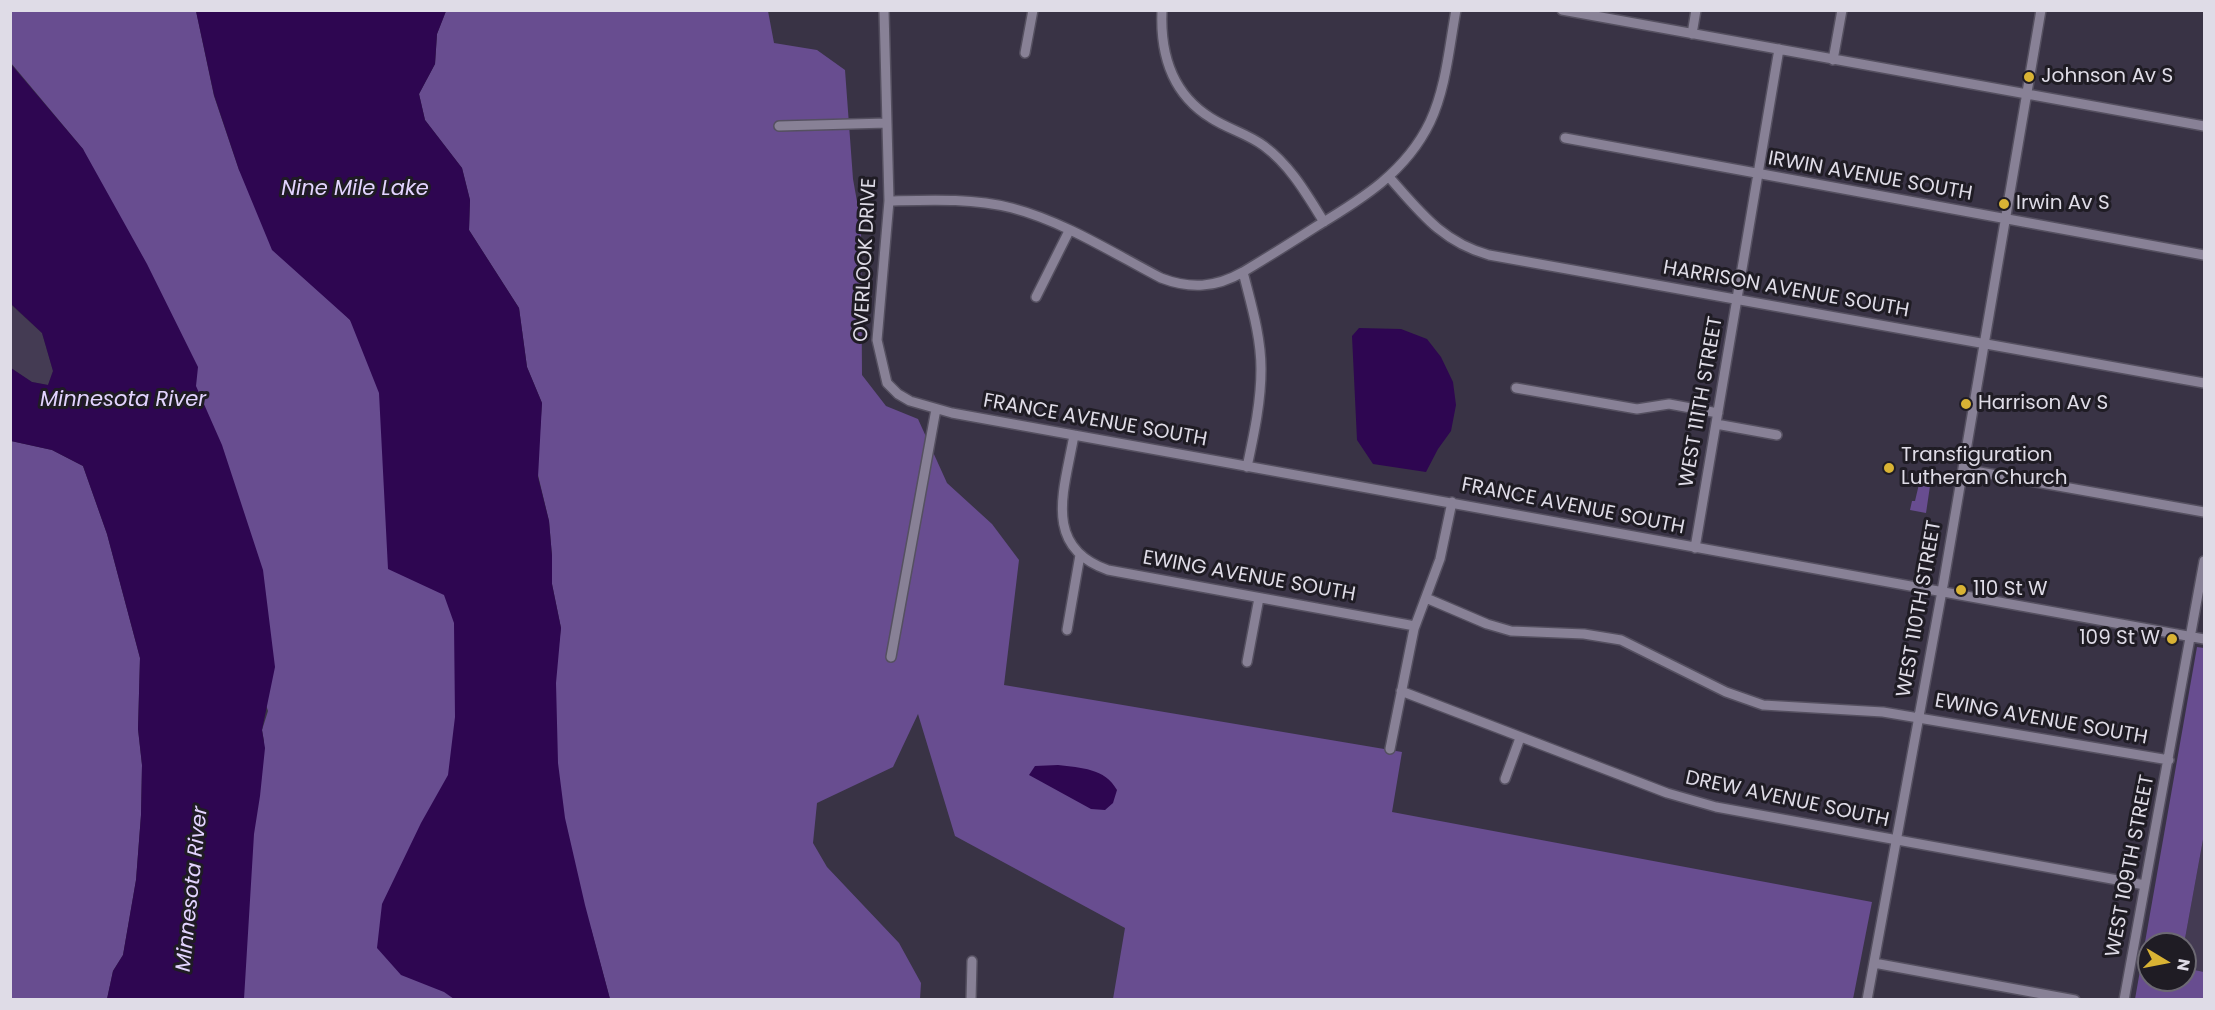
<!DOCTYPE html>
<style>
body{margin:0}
#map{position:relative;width:2215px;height:1010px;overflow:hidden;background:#393345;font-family:Poppins,sans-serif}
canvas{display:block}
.frame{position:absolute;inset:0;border:12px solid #dfdce7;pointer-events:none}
.north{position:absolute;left:2137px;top:932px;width:60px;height:60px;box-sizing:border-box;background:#1f1c24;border:2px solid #6c6972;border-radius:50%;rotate:100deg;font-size:16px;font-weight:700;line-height:24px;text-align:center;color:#dfdce7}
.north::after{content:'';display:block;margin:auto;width:21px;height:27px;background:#d9b334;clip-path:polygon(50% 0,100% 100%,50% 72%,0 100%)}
</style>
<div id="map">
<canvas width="2215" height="1010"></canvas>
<div class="frame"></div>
<div class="north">N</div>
</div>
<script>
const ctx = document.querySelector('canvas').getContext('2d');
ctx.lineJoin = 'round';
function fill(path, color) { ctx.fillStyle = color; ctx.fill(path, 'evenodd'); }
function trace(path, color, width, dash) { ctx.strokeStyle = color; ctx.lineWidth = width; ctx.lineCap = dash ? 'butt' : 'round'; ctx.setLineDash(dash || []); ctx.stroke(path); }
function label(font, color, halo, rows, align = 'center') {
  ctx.font = font + ' Poppins,sans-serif'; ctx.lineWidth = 6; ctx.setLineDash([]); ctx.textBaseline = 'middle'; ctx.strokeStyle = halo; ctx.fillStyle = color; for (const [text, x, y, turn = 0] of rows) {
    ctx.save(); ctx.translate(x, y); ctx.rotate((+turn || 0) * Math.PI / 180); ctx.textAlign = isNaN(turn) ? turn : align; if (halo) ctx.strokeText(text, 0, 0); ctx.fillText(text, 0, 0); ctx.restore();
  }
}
fill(new Path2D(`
 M 10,304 L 42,333 L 53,371 L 48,385 L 32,382 L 11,368 Z
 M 2204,834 L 2204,972 L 2185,968 L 2184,944 Z`), '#443b53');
fill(new Path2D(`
 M 10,11 L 196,11 L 214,96 L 239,170 L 335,304 L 350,320 L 559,643 L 561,628 L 552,584 L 552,556 L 549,521 L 537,471 L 542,403 L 527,367 L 519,308 L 469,230 L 470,200 L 462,168 L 425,120 L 419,94 L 435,64 L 437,34 L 446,11 L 768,11 L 774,43 L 817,50 L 845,70 L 853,179 L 861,224 L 862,375 L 886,406 L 918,419 L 947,483 L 992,524 L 1019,560 L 1004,685 L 1402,752 L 1392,812 L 1872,902 L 1853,999 L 1113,999 L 1125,928 L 955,836 L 918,714 L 893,767 L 817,803 L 813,843 L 827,867 L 899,943 L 921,983 L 920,999 L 610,999 L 591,929 L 509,999 L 205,999 L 264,741 L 262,730 L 268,711 L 83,149 L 11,63 Z
 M 11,441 L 52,450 L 83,466 L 107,534 L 140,658 L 138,729 L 142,765 L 141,815 L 136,880 L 123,955 L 113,971 L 107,999 L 11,1000 Z
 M 1919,484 L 1930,486 L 1926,513 L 1910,510 L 1912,501 L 1915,501 Z
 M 2197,647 L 2204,648 L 2204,834 L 2184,944 L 2149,944 L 2149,980 L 2185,980 L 2185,968 L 2204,972 L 2204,999 L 2135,999 Z`), '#684d90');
fill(new Path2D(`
 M 196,11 L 446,11 L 437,34 L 435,64 L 419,94 L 425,120 L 462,168 L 470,200 L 469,230 L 519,308 L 527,367 L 542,403 L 538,477 L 549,521 L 552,556 L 552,584 L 561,628 L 556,683 L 558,763 L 565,818 L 585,905 L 610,999 L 454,999 L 444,992 L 401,975 L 377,948 L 382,904 L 421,823 L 448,775 L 455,717 L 454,623 L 444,595 L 388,569 L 379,393 L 350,320 L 272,250 L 239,170 L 214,95 Z
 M 10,63 L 83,149 L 147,264 L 198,367 L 196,386 L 222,445 L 263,570 L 275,667 L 262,730 L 265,748 L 260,796 L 254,834 L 244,999 L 107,999 L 113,971 L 123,955 L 136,880 L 141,815 L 142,765 L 138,729 L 140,658 L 107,534 L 83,466 L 52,450 L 11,441 L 11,368 L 32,382 L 48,385 L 53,371 L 42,333 L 11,304 Z
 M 1359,328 L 1401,329 L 1427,339 L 1441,357 L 1453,382 L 1456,405 L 1451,431 L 1438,449 L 1426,472 L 1373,464 L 1357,440 L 1352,336 Z
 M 1058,765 C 1081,768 1105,768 1117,790 L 1113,803 L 1105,810 L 1091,809 L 1029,775 L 1035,766 Z`), '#2e0651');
const minor = new Path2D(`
 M 884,10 L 889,201 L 877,340 L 887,383 L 898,394 L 910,401 L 952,413 L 2204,639
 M 1162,10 C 1160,54 1172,94 1211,118 C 1228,129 1248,134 1264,146 C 1291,166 1307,195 1324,222
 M 1562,10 L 2204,126
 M 1692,34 L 1696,10
 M 1025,53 L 1033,10
 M 1833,60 L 1842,10
 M 779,126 L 887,123
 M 1565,138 L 2204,255
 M 1389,177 C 1420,212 1442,242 1489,255 L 2204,383
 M 889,201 C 930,200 972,198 1012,208 C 1065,222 1113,253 1161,278 C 1190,289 1215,288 1243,272
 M 1036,297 L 1069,231
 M 1516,388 L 1637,409 L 1669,404 L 1718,413
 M 1716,424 L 1777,435
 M 1074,435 C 1065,488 1041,547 1108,570 L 1415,626
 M 1247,467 C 1254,434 1261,402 1261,369 C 1261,336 1251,304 1243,272 C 1268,257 1292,242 1317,226 C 1362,199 1406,172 1430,122 C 1446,88 1449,48 1456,10
 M 1963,469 L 2204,512
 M 1695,548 L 1779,49
 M 1426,598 L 1487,624 L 1511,631 L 1584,634 L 1621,640 L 1726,692 L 1763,705 L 1883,712 L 2169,760
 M 1067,630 L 1080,555
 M 891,657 L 936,409
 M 1247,662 L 1259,598
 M 1401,691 L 1667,793 L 1716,807 L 2145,885
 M 1390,749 L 1414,629 L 1440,559 L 1452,502
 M 1505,779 L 1520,738
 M 1874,963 L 2075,1000
 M 971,1000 L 972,961
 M 1867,1000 L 1944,580 L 2041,10
 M 2124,1000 L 2204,561`);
trace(minor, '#555060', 12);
trace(minor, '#888196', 9);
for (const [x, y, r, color] of [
 [2029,77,6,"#d9b334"],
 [2004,204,6,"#d9b334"],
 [1966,404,6,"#d9b334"],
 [1889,468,6,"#d9b334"],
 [1961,590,6,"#d9b334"],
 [2172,639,6,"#d9b334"]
]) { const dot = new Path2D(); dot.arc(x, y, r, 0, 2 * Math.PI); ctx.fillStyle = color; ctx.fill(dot); trace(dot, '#1f1c24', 2); }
label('20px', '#dfdce7', '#1f1c24', [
 ["Johnson Av S",2041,77],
 ["Irwin Av S",2016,204],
 ["Harrison Av S",1978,404],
 ["Transfiguration",1901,456],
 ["Lutheran Church",1901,479],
 ["110 St W",1973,590],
 ["109 St W",2160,639,"right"]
], 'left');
label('20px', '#dfdce7', '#1f1c24', [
 ["IRWIN AVENUE SOUTH",1870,177,10],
 ["OVERLOOK DRIVE",866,260,-87],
 ["HARRISON AVENUE SOUTH",1786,290,10],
 ["WEST 111TH STREET",1702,402,-80],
 ["FRANCE AVENUE SOUTH",1095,421,10],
 ["FRANCE AVENUE SOUTH",1573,507,11],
 ["EWING AVENUE SOUTH",1249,577,10],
 ["WEST 110TH STREET",1920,609,-80],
 ["EWING AVENUE SOUTH",2041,720,10],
 ["DREW AVENUE SOUTH",1787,800,12],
 ["WEST 109TH STREET",2131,866,-79]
]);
label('italic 21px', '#e3d4ff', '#1f1c24', [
 ["Nine Mile Lake",355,190],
 ["Minnesota River",123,401],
 ["Minnesota River",193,889,-84]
]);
</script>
